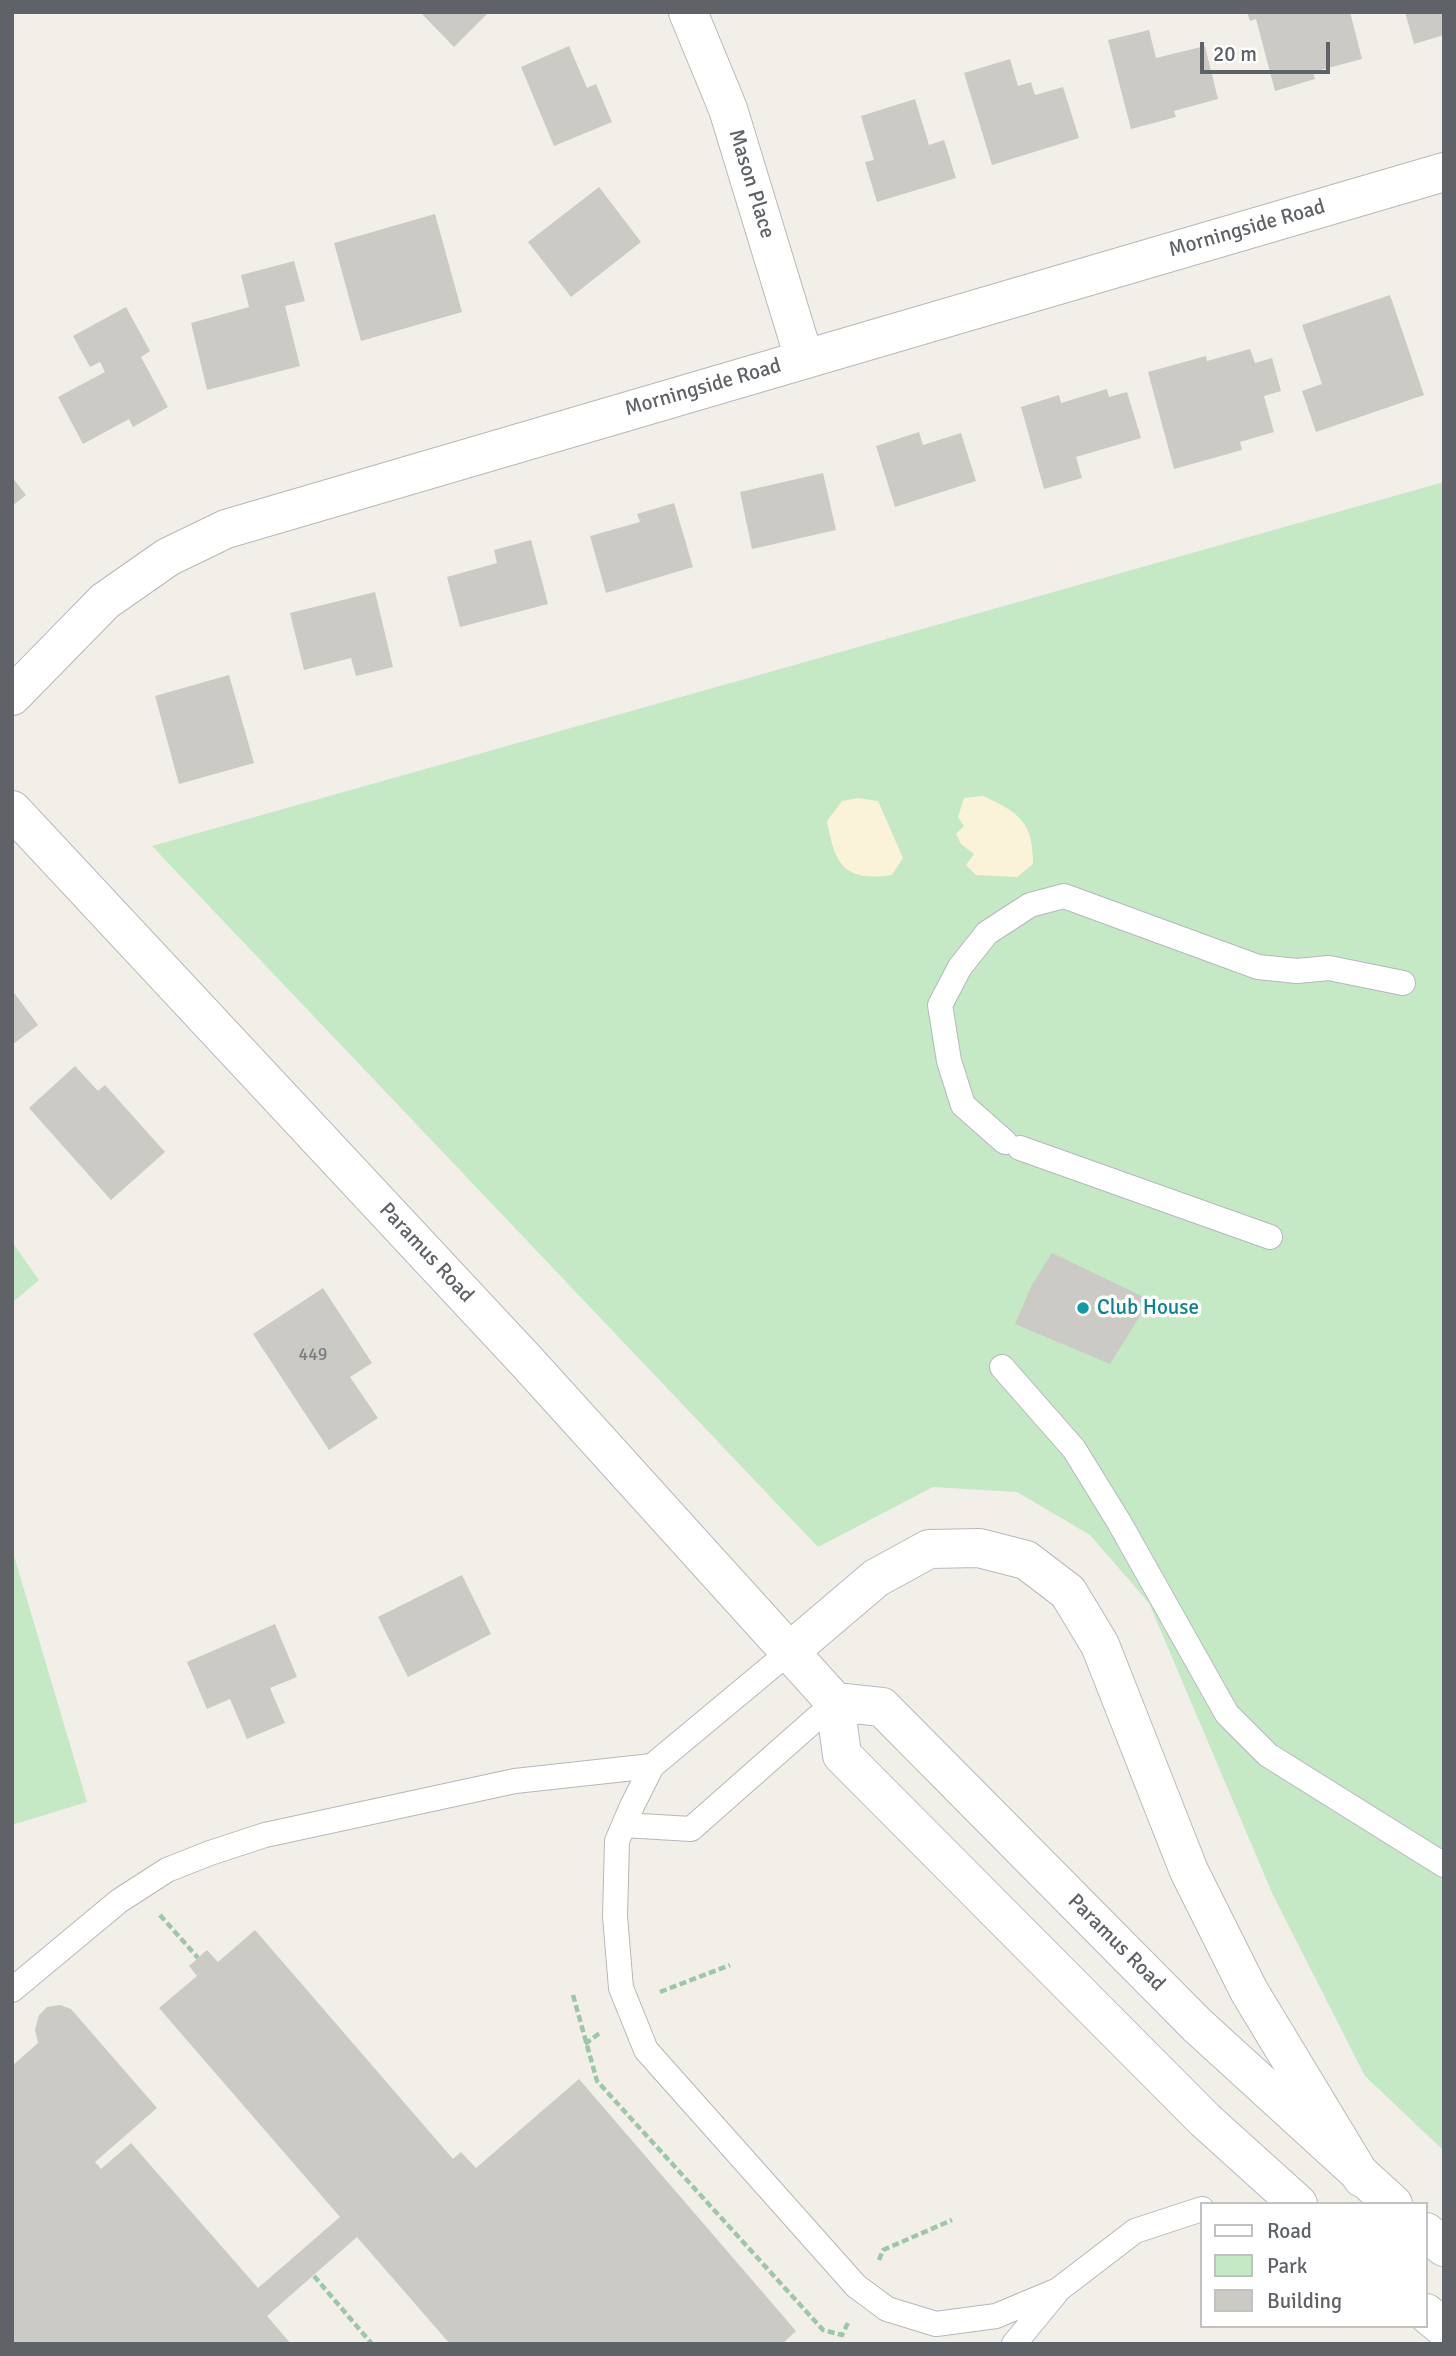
<!DOCTYPE html>
<style>
body{margin:0}
#map{position:relative;width:1456px;height:2356px;overflow:hidden;background:#f1efe8;font-family:Signika,sans-serif}
canvas{display:block}
.frame{position:absolute;inset:0;border:14px solid #5f6368;pointer-events:none}
.legend{position:absolute;left:1200px;top:2202px;width:228px;height:126px;box-sizing:border-box;background:#fff;border:2px solid #bfc1c3;margin:0;padding:9px 12px;list-style:none;font-size:21px;color:#5f6368}
.legend li{display:flex;align-items:center;gap:14px;height:35px}
.legend b{width:35px;border:2px solid #bfc1c3}
.scale{position:absolute;left:1200px;top:42px;width:130px;height:32px;box-sizing:border-box;border:4px solid #5f6368;border-top:0;padding-left:9px;font-size:21px;line-height:24px;white-space:nowrap;color:#5f6368;-webkit-text-stroke:5px #fff;paint-order:stroke}
</style>
<div id="map">
<canvas width="1456" height="2356"></canvas>
<div class="frame"></div>
<ul class="legend">
<li><b style="height:9px;background:#fff"></b>Road</li>
<li><b style="height:19px;background:#c5e8c5"></b>Park</li>
<li><b style="height:19px;background:#cccac5"></b>Building</li>
</ul>
<div class="scale">20 m</div>
</div>
<script>
const ctx = document.querySelector('canvas').getContext('2d');
ctx.lineJoin = 'round';
function fill(path, color) { ctx.fillStyle = color; ctx.fill(path, 'evenodd'); }
function trace(path, color, width, dash) { ctx.strokeStyle = color; ctx.lineWidth = width; ctx.lineCap = dash ? 'butt' : 'round'; ctx.setLineDash(dash || []); ctx.stroke(path); }
function label(font, color, halo, rows, align = 'center') {
  ctx.font = font + ' Signika,sans-serif'; ctx.lineWidth = 7; ctx.setLineDash([]); ctx.textBaseline = 'middle'; ctx.strokeStyle = halo; ctx.fillStyle = color; for (const [text, x, y, turn = 0] of rows) {
    ctx.save(); ctx.translate(x, y); ctx.rotate((+turn || 0) * Math.PI / 180); ctx.textAlign = isNaN(turn) ? turn : align; if (halo) ctx.strokeText(text, 0, 0); ctx.fillText(text, 0, 0); ctx.restore();
  }
}
fill(new Path2D(`
 M 1444,482 L 1444,2151 L 1365,2076 L 1273,1895 L 1149,1603 L 1090,1535 L 1017,1492 L 933,1487 L 818,1547 L 152,846 Z
 M 12,1242 L 39,1280 L 12,1303 Z
 M 12,1549 L 87,1802 L 12,1825 Z`), '#c5e8c5');
fill(new Path2D(`
 M 983,796 C 1020,813 1033,822 1033,864 L 1017,877 L 976,875 L 966,865 L 974,854 L 961,844 L 956,834 L 964,826 L 958,817 L 964,798 Z
 M 858,798 L 878,801 L 903,858 L 892,875 C 844,882 835,865 827,821 L 842,801 Z`), '#fbf3d9');
fill(new Path2D(`
 M 424,12 L 489,12 L 454,47 L 422,14 Z
 M 1247,12 L 1350,12 L 1362,59 L 1313,72 L 1315,79 L 1275,91 L 1256,19 L 1250,21 Z
 M 1405,12 L 1444,12 L 1444,35 L 1414,44 Z
 M 1149,30 L 1156,58 L 1205,46 L 1218,99 L 1174,111 L 1176,117 L 1131,129 L 1108,40 Z
 M 569,46 L 587,88 L 596,84 L 612,122 L 554,146 L 521,67 Z
 M 1010,59 L 1018,86 L 1031,82 L 1035,95 L 1063,87 L 1079,138 L 992,165 L 964,73 Z
 M 915,99 L 929,145 L 944,140 L 956,178 L 877,202 L 865,162 L 874,160 L 861,116 Z
 M 599,187 L 641,242 L 571,297 L 528,242 Z
 M 435,214 L 462,312 L 361,341 L 334,243 Z
 M 294,261 L 305,301 L 285,306 L 300,366 L 207,390 L 191,323 L 249,307 L 241,275 Z
 M 1390,295 L 1424,395 L 1316,432 L 1302,391 L 1322,384 L 1302,325 Z
 M 126,307 L 150,351 L 141,357 L 168,407 L 133,427 L 129,419 L 83,444 L 58,397 L 105,372 L 100,362 L 90,367 L 73,336 Z
 M 1250,349 L 1255,363 L 1272,358 L 1281,391 L 1264,396 L 1274,432 L 1240,442 L 1242,450 L 1174,469 L 1148,372 L 1206,356 L 1207,361 Z
 M 1107,389 L 1109,397 L 1127,392 L 1141,438 L 1076,457 L 1082,478 L 1044,489 L 1021,407 L 1059,395 L 1061,403 Z
 M 919,432 L 923,445 L 961,433 L 976,481 L 895,507 L 876,446 Z
 M 823,473 L 836,530 L 752,549 L 740,492 Z
 M 12,477 L 26,495 L 12,506 Z
 M 674,503 L 693,567 L 606,593 L 590,536 L 640,522 L 637,514 Z
 M 531,540 L 548,604 L 460,627 L 447,577 L 497,563 L 494,550 Z
 M 375,592 L 393,667 L 356,676 L 351,658 L 304,670 L 290,613 Z
 M 229,675 L 254,763 L 179,784 L 155,696 Z
 M 12,990 L 38,1025 L 12,1045 Z
 M 75,1066 L 98,1091 L 105,1085 L 165,1152 L 111,1200 L 29,1108 Z
 M 1052,1253 L 1150,1300 L 1110,1364 L 1015,1324 L 1032,1285 Z
 M 323,1288 L 372,1363 L 350,1377 L 378,1418 L 329,1450 L 253,1334 Z
 M 462,1575 L 491,1634 L 408,1677 L 378,1617 Z
 M 275,1624 L 297,1677 L 270,1688 L 285,1723 L 247,1739 L 230,1699 L 207,1709 L 187,1662 Z
 M 255,1930 L 453,2159 L 461,2152 L 476,2168 L 579,2079 L 796,2331 L 782,2344 L 450,2344 L 357,2237 L 267,2316 L 291,2344 L 12,2344 L 12,2066 L 38,2043 L 35,2030 L 39,2015 L 47,2007 L 60,2005 L 71,2009 L 157,2108 L 95,2162 L 101,2169 L 131,2143 L 258,2288 L 340,2217 L 159,2008 L 197,1976 L 189,1966 L 207,1950 L 218,1962 Z`), '#cccac5');
const lane = new Path2D(`
 M 1005,1142 L 963,1105 L 949,1061 L 940,1005 L 960,967 L 987,933 L 1030,905 L 1064,896 L 1258,967 L 1297,971 L 1329,968 L 1403,983
 M 1020,1148 L 1270,1237
 M 1002,1367 L 1074,1449 L 1119,1522 L 1227,1714 L 1268,1755 L 1444,1865
 M 789,1652 L 652,1766 L 632,1806 L 617,1841 L 615,1916 L 621,1988 L 646,2050 L 856,2286 L 887,2309 L 936,2324 L 996,2316 L 1058,2290 L 1135,2231 L 1202,2209
 M 624,1825 L 691,1829 L 835,1702
 M 12,1990 L 119,1901 L 167,1870 L 210,1853 L 265,1835 L 515,1781 L 652,1766
 M 1014,2344 L 1056,2293`);
const street = new Path2D(`
 M 688,12 L 728,109 L 804,358
 M 12,696 L 105,601 L 168,557 L 226,529 L 1444,172`);
const secondary = new Path2D(`
 M 12,810 L 529,1364 L 835,1702 L 842,1755 L 1205,2120 L 1298,2204
 M 789,1652 L 876,1578 L 929,1549 L 979,1548 L 1026,1560 L 1068,1592 L 1100,1645 L 1189,1871 L 1249,1991 L 1362,2178
 M 835,1702 L 882,1707 L 1197,2025 L 1393,2204
 M 1426,2232 L 1444,2247
 M 1426,2313 L 1444,2328`);
trace(lane, '#b5b8bc', 26);
trace(street, '#b5b8bc', 40);
trace(secondary, '#b6babf', 40);
trace(new Path2D(`
 M 160,1915 L 198,1958
 M 660,1992 L 730,1965
 M 573,1995 L 597,2081 L 823,2330 L 842,2335 L 849,2321
 M 585,2044 L 601,2032
 M 879,2260 L 883,2250 L 952,2220
 M 314,2276 L 372,2344`), '#9cc7a9', 4.5, [7, 3.5]);
trace(lane, '#fff', 24);
trace(street, '#fff', 38);
trace(secondary, '#fff', 38);
for (const [x, y, r, color] of [
 [1083,1308,7,"#0f9aa8"]
]) { const dot = new Path2D(); dot.arc(x, y, r, 0, 2 * Math.PI); ctx.fillStyle = color; ctx.fill(dot); trace(dot, '#fff', 2.5); }
label('18px', '#7a7d7f', null, [
 ["449",313,1355]
]);
label('21px', '#5f6368', '#fff', [
 ["Mason Place",751,184,73],
 ["Morningside Road",1247,229,-16],
 ["Morningside Road",703,388,-16],
 ["Paramus Road",426,1253,47],
 ["Paramus Road",1116,1943,45]
]);
label('21px', '#0d838f', '#fff', [
 ["Club House",1097,1308]
], 'left');
</script>
